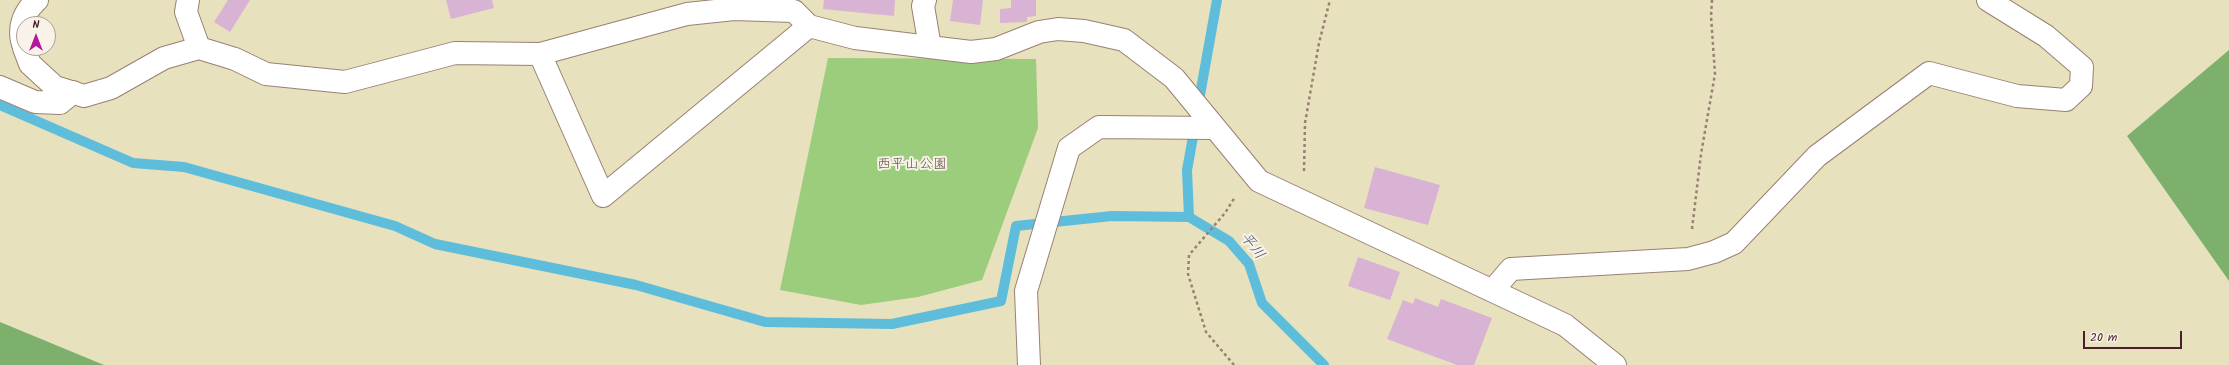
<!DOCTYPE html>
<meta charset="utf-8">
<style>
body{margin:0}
#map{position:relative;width:2229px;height:365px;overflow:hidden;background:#e8e1bd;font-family:Kalam,sans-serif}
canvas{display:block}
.north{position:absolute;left:16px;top:16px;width:40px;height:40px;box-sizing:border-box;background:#f7f3e8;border:1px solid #b29e9c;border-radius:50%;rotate:0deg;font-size:11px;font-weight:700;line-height:16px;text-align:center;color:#4a1f2b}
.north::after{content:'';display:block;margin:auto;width:14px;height:18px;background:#b5179e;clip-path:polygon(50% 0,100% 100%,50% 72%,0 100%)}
.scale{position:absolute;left:2083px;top:331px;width:99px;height:18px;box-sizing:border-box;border:2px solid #4a1f2b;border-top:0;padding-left:5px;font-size:12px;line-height:14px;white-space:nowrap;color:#4a1f2b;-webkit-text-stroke:3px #f7f3e8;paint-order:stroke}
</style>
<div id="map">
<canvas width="2229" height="365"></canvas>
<div class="north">N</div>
<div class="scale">20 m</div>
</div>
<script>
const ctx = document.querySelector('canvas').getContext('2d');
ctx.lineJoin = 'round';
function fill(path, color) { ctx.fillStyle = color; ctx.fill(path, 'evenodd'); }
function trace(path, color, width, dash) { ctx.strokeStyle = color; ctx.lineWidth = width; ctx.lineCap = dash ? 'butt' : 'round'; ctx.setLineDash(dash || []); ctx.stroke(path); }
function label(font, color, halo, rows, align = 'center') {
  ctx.font = font + ' Kalam,"Klee One",sans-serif'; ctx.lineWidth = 4; ctx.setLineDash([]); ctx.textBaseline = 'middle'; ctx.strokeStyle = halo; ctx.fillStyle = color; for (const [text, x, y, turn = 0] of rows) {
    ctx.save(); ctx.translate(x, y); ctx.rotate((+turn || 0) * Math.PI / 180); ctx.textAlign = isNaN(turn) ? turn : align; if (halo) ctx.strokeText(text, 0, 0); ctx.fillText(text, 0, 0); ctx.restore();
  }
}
fill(new Path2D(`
 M 828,58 L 1036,59 L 1038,128 L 982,280 L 918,297 L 861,305 L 780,290 Z`), '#9ccd7c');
fill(new Path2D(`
 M 2229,50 L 2229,281 L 2127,136 Z
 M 0,322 L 104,365 L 0,365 Z`), '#7db06c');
trace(new Path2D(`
 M 0,105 L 133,163 L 184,167 L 395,226 L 435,244 L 636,285 L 765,322 L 892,324 L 1001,301 L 1016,226 L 1112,216 L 1189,217 L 1229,241 L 1249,264 L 1262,303 L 1324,365
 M 1198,106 L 1217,0
 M 1189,217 L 1187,170 L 1195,126`), '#5dbddb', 10);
fill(new Path2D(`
 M 228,0 L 250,0 L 230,32 L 214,22 Z
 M 446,0 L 492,0 L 494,8 L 451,19 Z
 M 824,0 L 895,0 L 894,16 L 823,9 Z
 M 953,0 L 983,0 L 980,25 L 950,21 Z
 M 1011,0 L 1036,0 L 1036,16 L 1027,17 L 1027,22 L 1000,23 L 1000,9 L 1011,8 Z
 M 1375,167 L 1440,185 L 1428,225 L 1364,208 Z
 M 1358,257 L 1400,272 L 1390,300 L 1348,286 Z
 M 1415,298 L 1438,307 L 1441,299 L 1492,318 L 1474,365 L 1457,365 L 1387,339 L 1403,300 L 1413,304 Z`), '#d9b3d3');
const minor = new Path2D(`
 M 188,0 L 186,12 L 199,48
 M 925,0 L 923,6 L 930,47
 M 24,47 C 17,29 23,13 37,0
 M 24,48 L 30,64 L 55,87 L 84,96 L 111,88 L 164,58 L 199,48 L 235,59 L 266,74 L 345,82 L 455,53 L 540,54 L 687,14 L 734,9 L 794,11 L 809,26 L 855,38 L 971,52 L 996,49 L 1039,32 L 1058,29 L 1084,31 L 1124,40 L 1174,78 L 1259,181 L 1565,325 L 1615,365
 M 540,54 L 603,196 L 809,26
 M 0,87 L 35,102 L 60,103 L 73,92
 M 1493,290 L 1511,269 L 1688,259 L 1714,252 L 1734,243 L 1817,156 L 1929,73 L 2017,96 L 2066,100 L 2081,86 L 2082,67 L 2046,36 L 1988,0
 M 1029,365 L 1026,291 L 1069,148 L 1099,127 L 1215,128`);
trace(minor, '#998074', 24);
trace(new Path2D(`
 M 1304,171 L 1305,123 L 1319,43 L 1330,0
 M 1692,229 L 1701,154 L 1715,74 L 1711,16 L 1712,0
 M 1234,365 L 1206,332 L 1188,274 L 1189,255 L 1225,213 L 1235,197`), '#998074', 2.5, [3, 3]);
trace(minor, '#fff', 22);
label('14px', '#635343', '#f7f3e8', [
 ["西平山公園",912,166]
]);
label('italic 15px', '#515669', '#f7f3e8', [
 ["平川",1251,247,52]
]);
</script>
